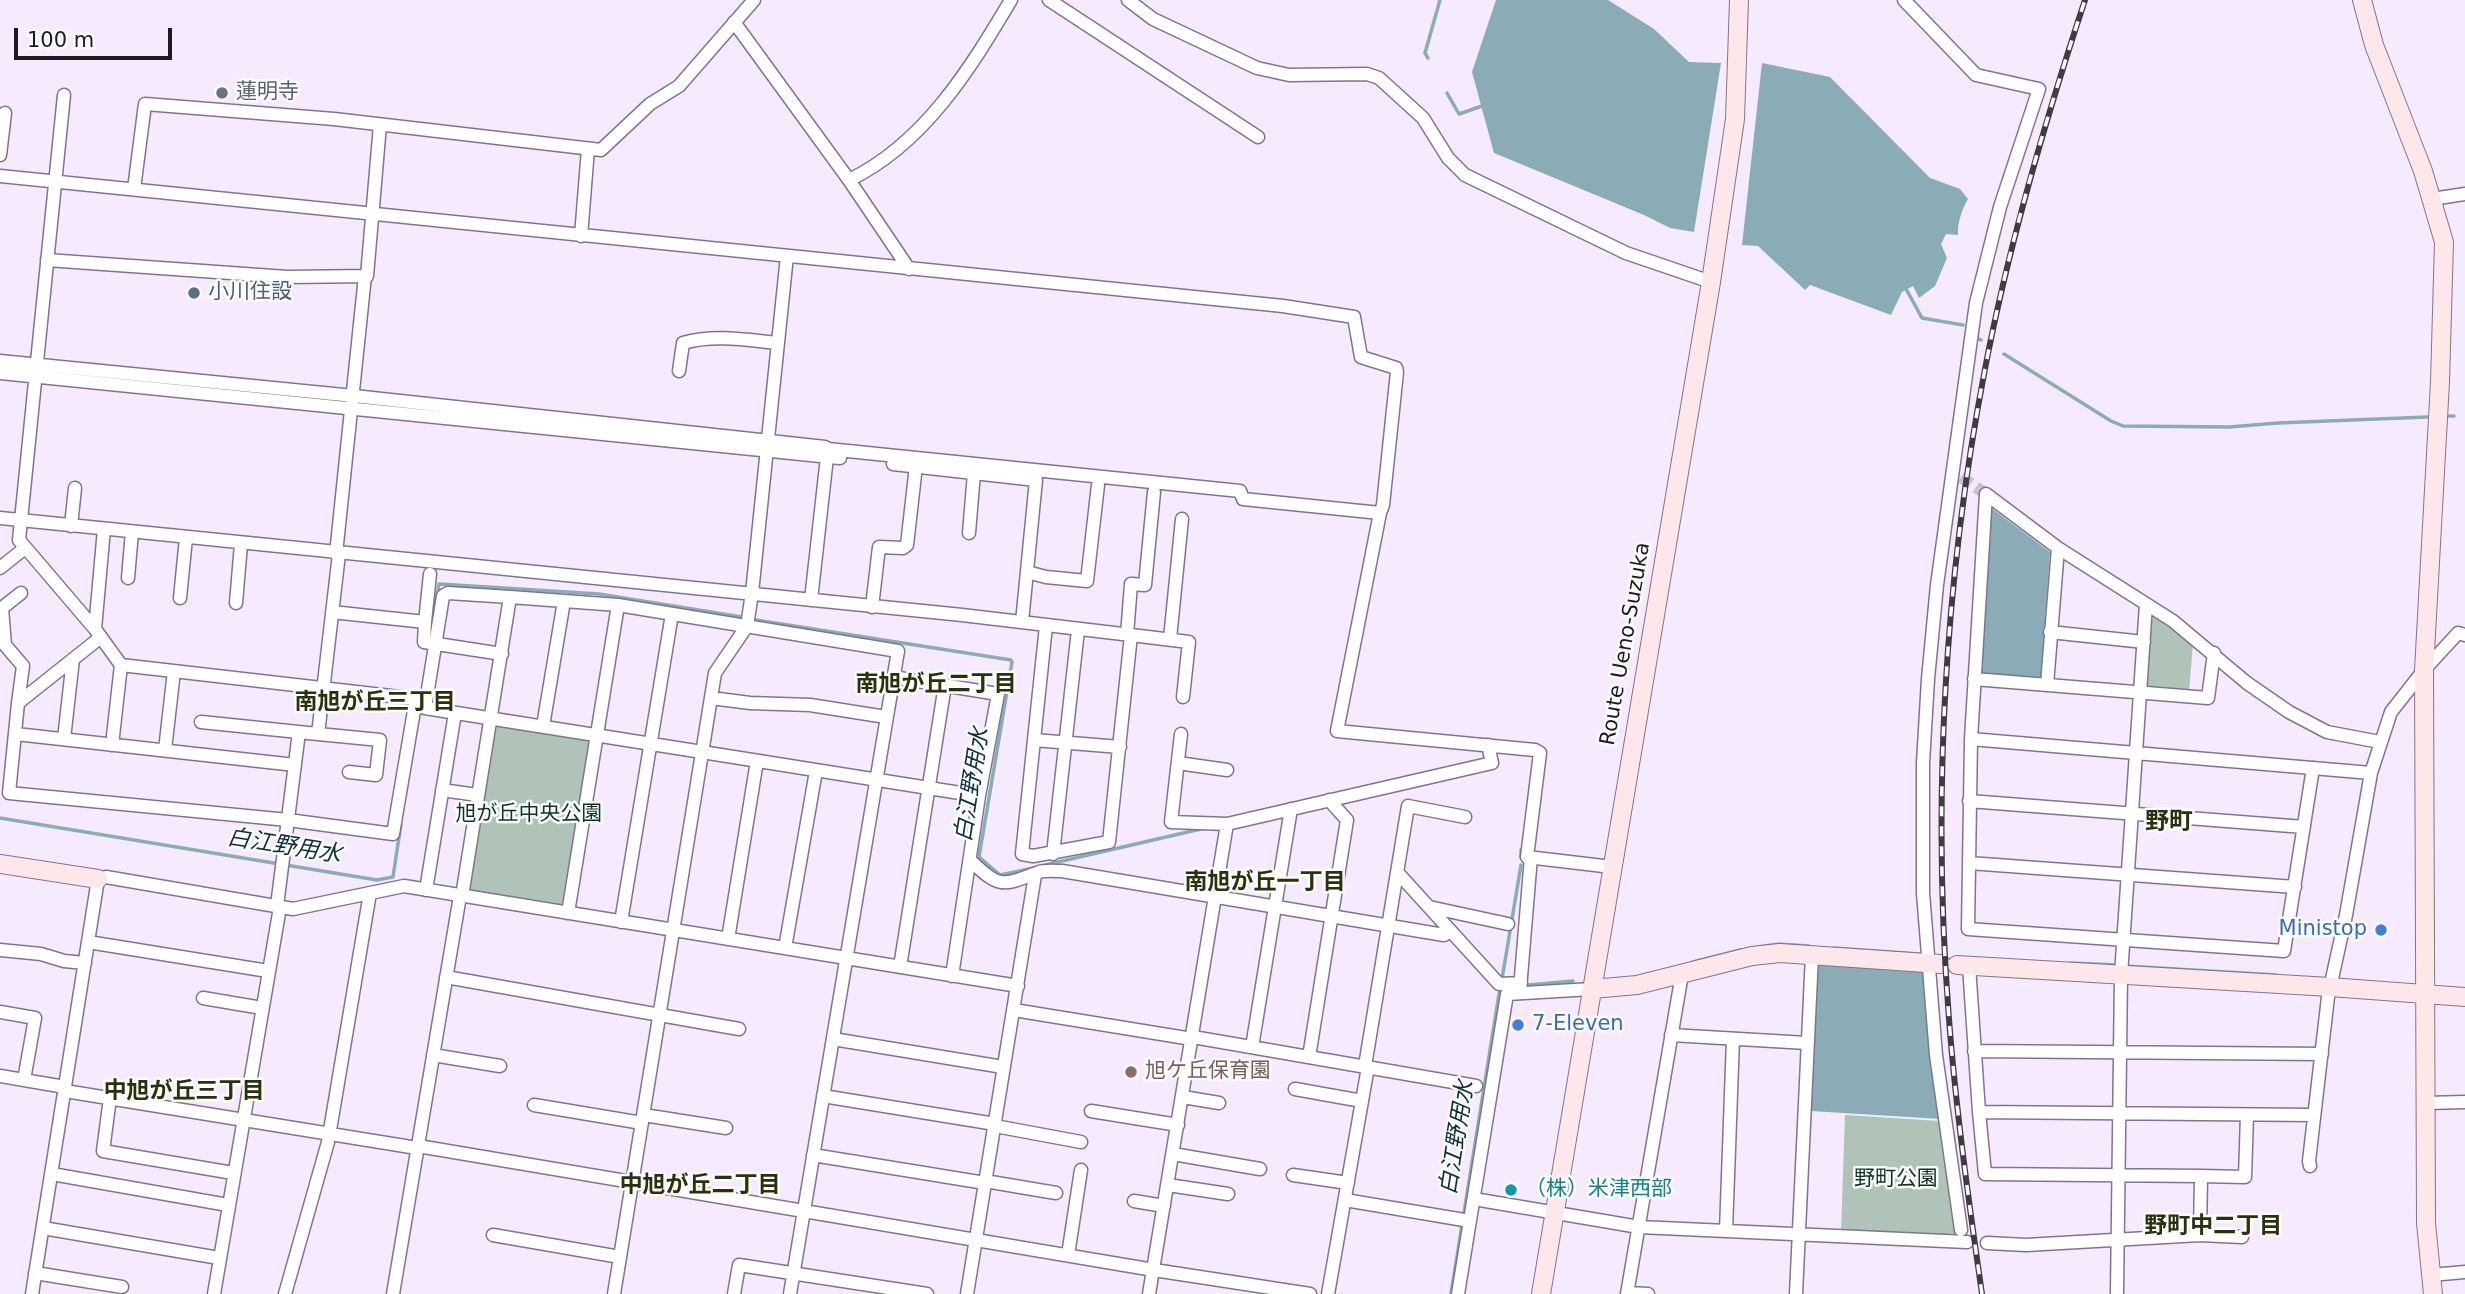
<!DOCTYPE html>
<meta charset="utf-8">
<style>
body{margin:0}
#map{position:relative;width:2465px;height:1294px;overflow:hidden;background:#f5eafe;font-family:"DejaVu Sans",sans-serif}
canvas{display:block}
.scale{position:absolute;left:14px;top:28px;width:158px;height:32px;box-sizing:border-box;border:4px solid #1e1922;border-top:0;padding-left:9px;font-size:21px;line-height:24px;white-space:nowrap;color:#1e1922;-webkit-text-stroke:5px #fcfcfc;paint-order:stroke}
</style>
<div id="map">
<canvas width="2465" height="1294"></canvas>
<div class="scale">100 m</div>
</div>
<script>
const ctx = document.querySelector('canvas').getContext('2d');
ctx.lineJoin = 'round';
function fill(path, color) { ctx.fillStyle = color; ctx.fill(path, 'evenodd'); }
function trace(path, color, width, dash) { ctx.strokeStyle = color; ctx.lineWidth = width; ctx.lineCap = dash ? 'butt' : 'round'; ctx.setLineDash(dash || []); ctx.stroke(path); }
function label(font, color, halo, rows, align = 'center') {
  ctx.font = font + ' "DejaVu Sans","Noto Sans JP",sans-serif'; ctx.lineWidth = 5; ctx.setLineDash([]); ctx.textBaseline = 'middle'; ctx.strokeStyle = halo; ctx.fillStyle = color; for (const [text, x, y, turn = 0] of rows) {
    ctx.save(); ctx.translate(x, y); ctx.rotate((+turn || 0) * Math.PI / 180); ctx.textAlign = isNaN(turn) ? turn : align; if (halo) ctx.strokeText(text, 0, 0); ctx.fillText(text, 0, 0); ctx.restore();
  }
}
fill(new Path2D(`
 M 2156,614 L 2193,644 L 2189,692 L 2149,690 L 2146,686 L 2151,619 Z
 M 500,723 L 589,738 L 592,741 L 565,905 L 558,908 L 469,894 L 467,890 L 493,726 Z
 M 1845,1115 L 1940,1121 L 1957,1235 L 1841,1232 Z`), '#b0c3b8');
fill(new Path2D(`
 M 1496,0 L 1608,0 L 1654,29 L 1689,62 L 1721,63 L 1694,232 L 1670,228 L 1644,215 L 1494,153 L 1472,72 Z
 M 1762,63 L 1830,77 L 1930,178 L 1960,189 L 1968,199 C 1962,209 1957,224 1958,235 L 1946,234 L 1941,244 L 1947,258 L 1935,286 L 1919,298 L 1913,286 L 1902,292 L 1891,315 L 1810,285 L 1805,290 L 1758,246 L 1742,245 Z
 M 1990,507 L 2050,552 L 2041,678 L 1981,674 Z
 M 1820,963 L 1925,970 L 1941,1119 L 1811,1111 L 1816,966 Z`), '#89acb6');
trace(new Path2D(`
 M 1428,58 L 1425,53 L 1440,0
 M 1447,93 L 1459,114 L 1482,106
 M 1905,287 L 1922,318 L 1963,325
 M 1979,339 L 1981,340
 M 2004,354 L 2111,421 L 2123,426 L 2229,427 L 2278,423 L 2427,417
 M 2447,416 L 2454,416
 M 437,596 L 439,584 L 599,594 L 742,617
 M 756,620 L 1011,660 L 1012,662 L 979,857 L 1000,875 L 1034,868
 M 0,818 L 377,880 L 393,877 L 401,824
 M 1521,858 L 1521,850
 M 1045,865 L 1205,828
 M 1751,948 L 1778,944 L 1809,946
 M 1834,948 L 1919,954
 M 1693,962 L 1740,950
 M 2070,963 L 2119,965
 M 2126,966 L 2276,975
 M 1502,979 L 1521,865
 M 1528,985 L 1573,981
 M 1451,1294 L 1500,988`), '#89acb6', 3.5);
trace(new Path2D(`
 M 1961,477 L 1986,494`), '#cac0d2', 12, [12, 6]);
const street = new Path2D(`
 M 1049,0 L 1258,137
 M 1128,0 L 1153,19 L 1257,68 L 1289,75 L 1367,74 L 1379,78 L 1423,118 L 1448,158 L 1465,175 L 1626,253 L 1711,282
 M 1904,0 L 1976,75 L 2039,89 L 2000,207 L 1976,303 L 1937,585 L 1928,679 L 1923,763 L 1923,893 L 1936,1055 L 1961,1230
 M 734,22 L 849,180 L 909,269
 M 64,95 L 19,540 L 95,629 L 121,665 L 426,700
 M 0,155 L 5,113
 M 0,176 L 1283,306 L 1354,317 L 1361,357 L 1396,368 L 1397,372 L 1383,505 L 1380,513 L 1337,731 L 1535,750 L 1540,753 L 1527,857 L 1612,867
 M 849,180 C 924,144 970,69 1011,0
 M 134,189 L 145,104 L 334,119 L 601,150 L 650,104 L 679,86 L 754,0
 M 2432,199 L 2465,194
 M 581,236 L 588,149
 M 47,260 L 287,277 L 367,276 L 380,125
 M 0,361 L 354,396 L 825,447 L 828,449 L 1240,491 L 1243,499 L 1380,513
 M 679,371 L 683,343 C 714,334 747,340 778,343
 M 0,373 L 840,458
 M 893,464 L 1036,480 L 1022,622
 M 1986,494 L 1971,739 L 1968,929 L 2284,951 L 2313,768
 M 1986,494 L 2058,548 L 2173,621 L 2247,683 L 2289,712 L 2327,732 L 2380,742
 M 0,518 L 962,615 L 1131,635 L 1109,842 L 1033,856 L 1022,854 L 1046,626
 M 71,526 L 75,488
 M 969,533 L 974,473
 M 336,554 L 365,276
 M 0,568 L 25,548
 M 1027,572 L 1046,577 L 1087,581 L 1098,485
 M 128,578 L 132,532
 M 510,597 L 448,593 L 443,596 L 425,708 L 979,796
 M 180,598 L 186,538
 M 811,600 L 827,457
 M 236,603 L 241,544
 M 872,607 L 879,547 L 903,548 L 907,545 L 916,466
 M 332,612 L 425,622 L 424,642 L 502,654
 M 425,622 L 430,574
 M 95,629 L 104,529
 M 2050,632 L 2144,642
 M 1127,635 L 1131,584 L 1145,585 L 1154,492
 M 1131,635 L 1189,642 L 1183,697
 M 101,637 L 18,703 L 9,793 L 288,820 L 393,834 L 416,699
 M 1170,639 L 1182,519
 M 893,677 L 998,694 L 979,796 L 952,976
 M 1974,679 L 2208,698 L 2214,653
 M 2047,685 L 2058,548
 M 711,698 L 750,703 L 810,705 L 886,717
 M 18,703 L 23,666 L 5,645 L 2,608 L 21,593
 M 201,722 L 318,734 L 339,554
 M 543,726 L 564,601
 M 16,734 L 295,765
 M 318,734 L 380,740 L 376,775 L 349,772
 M 1181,734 L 1171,822 L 1227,824 L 1492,763 L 1488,745
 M 64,739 L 73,659
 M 1971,739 L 2371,773
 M 1034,740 L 1120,747
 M 112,745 L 121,665
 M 165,750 L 174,671
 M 1178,763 L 1227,770
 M 442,790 L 477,795
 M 1969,801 L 2304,827
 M 1053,854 L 1078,630
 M 970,860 C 1000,889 1002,886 1039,872 C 1045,870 1055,871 1062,871 L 1444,935 L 1451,931
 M 1969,863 L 2295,887
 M 1397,872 L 1499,984 L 1521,983
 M 426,890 L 455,713
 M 462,896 L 510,597 L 618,605 L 898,651 L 790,1294
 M 277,906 L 299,732
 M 1429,907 L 1508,924
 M 568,913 L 618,605
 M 621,922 L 672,614
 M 728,939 L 757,761
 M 88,942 L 268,971
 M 785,948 L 816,771
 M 0,950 L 41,954 L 64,961 L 85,963
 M 1969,966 L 1979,1112
 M 900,967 L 945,685
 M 446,977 L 739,1029
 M 1520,989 L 1531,857
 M 203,998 L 262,1008
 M 1014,1010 L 1192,1039
 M 0,1012 L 35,1018 L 24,1080
 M 1671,1035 L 1807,1043
 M 1193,1037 L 1476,1086
 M 833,1039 L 1003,1067
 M 1252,1047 L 1291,809
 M 1974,1051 L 2322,1054
 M 433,1055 L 500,1066
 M 1309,1057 L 1347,820 L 1329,800
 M 1365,1066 L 1408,806 L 1465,817
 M 0,1076 L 65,1087
 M 1295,1089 L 1362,1101
 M 65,1091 L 417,1148
 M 823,1096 L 995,1124
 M 1183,1097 L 1219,1103
 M 110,1098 L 103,1151 L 233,1173
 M 2426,1103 L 2465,1102
 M 534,1105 L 642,1123
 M 1091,1111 L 1178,1125
 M 644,1115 L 726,1128
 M 995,1126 L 1081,1142
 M 418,1146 L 1154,1270 L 1310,1294
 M 1173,1154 L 1260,1169
 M 813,1155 L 985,1183
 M 2310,1166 L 2309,1161 L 2328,997 L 2346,915 L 2371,773 L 2391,712 L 2424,670 L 2458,633 L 2465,635
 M 52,1174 L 228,1205
 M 1293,1175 L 1348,1183
 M 2201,1176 L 2245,1177 L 2247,1115
 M 985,1181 L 1056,1193
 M 1168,1185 L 1228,1194
 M 1474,1199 L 1639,1227 L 1967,1242
 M 1345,1200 L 1470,1221
 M 1134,1201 L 1164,1206
 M 43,1228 L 219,1258
 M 1726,1231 L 1733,1039
 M 493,1235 L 620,1257
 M 2200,1235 L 2242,1237
 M 1987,1243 L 2026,1245 L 2200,1235 L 2201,1176 L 1985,1174 L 1979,1112 L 2314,1115
 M 1068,1255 L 1081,1170
 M 35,1273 L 122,1287
 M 2431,1275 L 2465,1272
 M 1627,1293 L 1648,1294
 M 32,1294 L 98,879 L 106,877 L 293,909 L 404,886 L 1018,986
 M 214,1294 L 280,907
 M 285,1294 L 328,1142 L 370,893
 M 393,1294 L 460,896
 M 614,1294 L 715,673 L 747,626 L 752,593 L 787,256
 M 734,1294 L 739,1265 L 927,1294
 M 967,1294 L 1035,875
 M 1149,1294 L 1227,824
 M 1328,1294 L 1368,1067
 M 1458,1294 L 1507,994 L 1592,989
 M 1627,1294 L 1682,974
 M 1796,1294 L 1812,955
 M 2117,1294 L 2121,975 L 2146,604`);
const secondary = new Path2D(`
 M 2362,0 L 2374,45 L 2423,171 L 2444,242 L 2440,382 L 2424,670 L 2426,1223 L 2433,1294
 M 0,864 L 98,879
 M 1957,965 L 2330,987 L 2465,997
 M 1592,989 L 1637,985 L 1752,956 L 1780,953 L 1941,964
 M 1541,1294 L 1711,282 L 1735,119 L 1739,0`);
trace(street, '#81758b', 15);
trace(secondary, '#81758b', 20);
trace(street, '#fff', 12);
trace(secondary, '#fce8eb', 18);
const rail = new Path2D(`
 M 1982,1294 C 1969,1203 1956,1111 1949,1019 C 1932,803 1944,581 1985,369 C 2009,243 2045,121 2085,0`);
trace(rail, '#403a45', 6);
trace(rail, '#fcfcfc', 3.5, [10]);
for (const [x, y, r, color] of [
 [222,93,7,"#6b7280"],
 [194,293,7,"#5c6f8a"],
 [2381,930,7,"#3f7fe0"],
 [1518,1025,7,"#3f7fe0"],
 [1131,1072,7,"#8d6e63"],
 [1511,1190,7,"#0f9aa8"]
]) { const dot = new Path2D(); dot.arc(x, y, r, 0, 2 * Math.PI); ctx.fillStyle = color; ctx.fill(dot); trace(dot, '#fcfcfc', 2.5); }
label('21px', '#5b616d', '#fcfcfc', [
 ["蓮明寺",236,93]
], 'left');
label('21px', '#4e5e75', '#fcfcfc', [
 ["小川住設",208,293]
], 'left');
label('21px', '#1e1922', '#fcfcfc', [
 ["Route Ueno-Suzuka",1626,644,-80]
]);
label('21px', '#0a3523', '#fcfcfc', [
 ["旭が丘中央公園",529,815],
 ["野町公園",1896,1180]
]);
label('21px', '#366cbe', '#fcfcfc', [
 ["Ministop",2367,930],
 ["7-Eleven",1532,1025,"left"]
], 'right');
label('21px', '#785e54', '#fcfcfc', [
 ["旭ケ丘保育園",1145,1072]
], 'left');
label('21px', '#0d838f', '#fcfcfc', [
 ["（株）米津西部",1525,1190]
], 'left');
label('bold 23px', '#2a320b', '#fcfcfc', [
 ["南旭が丘二丁目",936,685],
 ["南旭が丘三丁目",375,703],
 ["南旭が丘一丁目",1265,883],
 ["中旭が丘三丁目",184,1092],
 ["中旭が丘二丁目",700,1186],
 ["野町中二丁目",2213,1227]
]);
label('italic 23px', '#0e3039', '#fcfcfc', [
 ["白江野用水",973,785,-81],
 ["白江野用水",284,847,9],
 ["白江野用水",1458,1138,-81]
]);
label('bold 24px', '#2a320b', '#fcfcfc', [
 ["野町",2169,823]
]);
</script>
